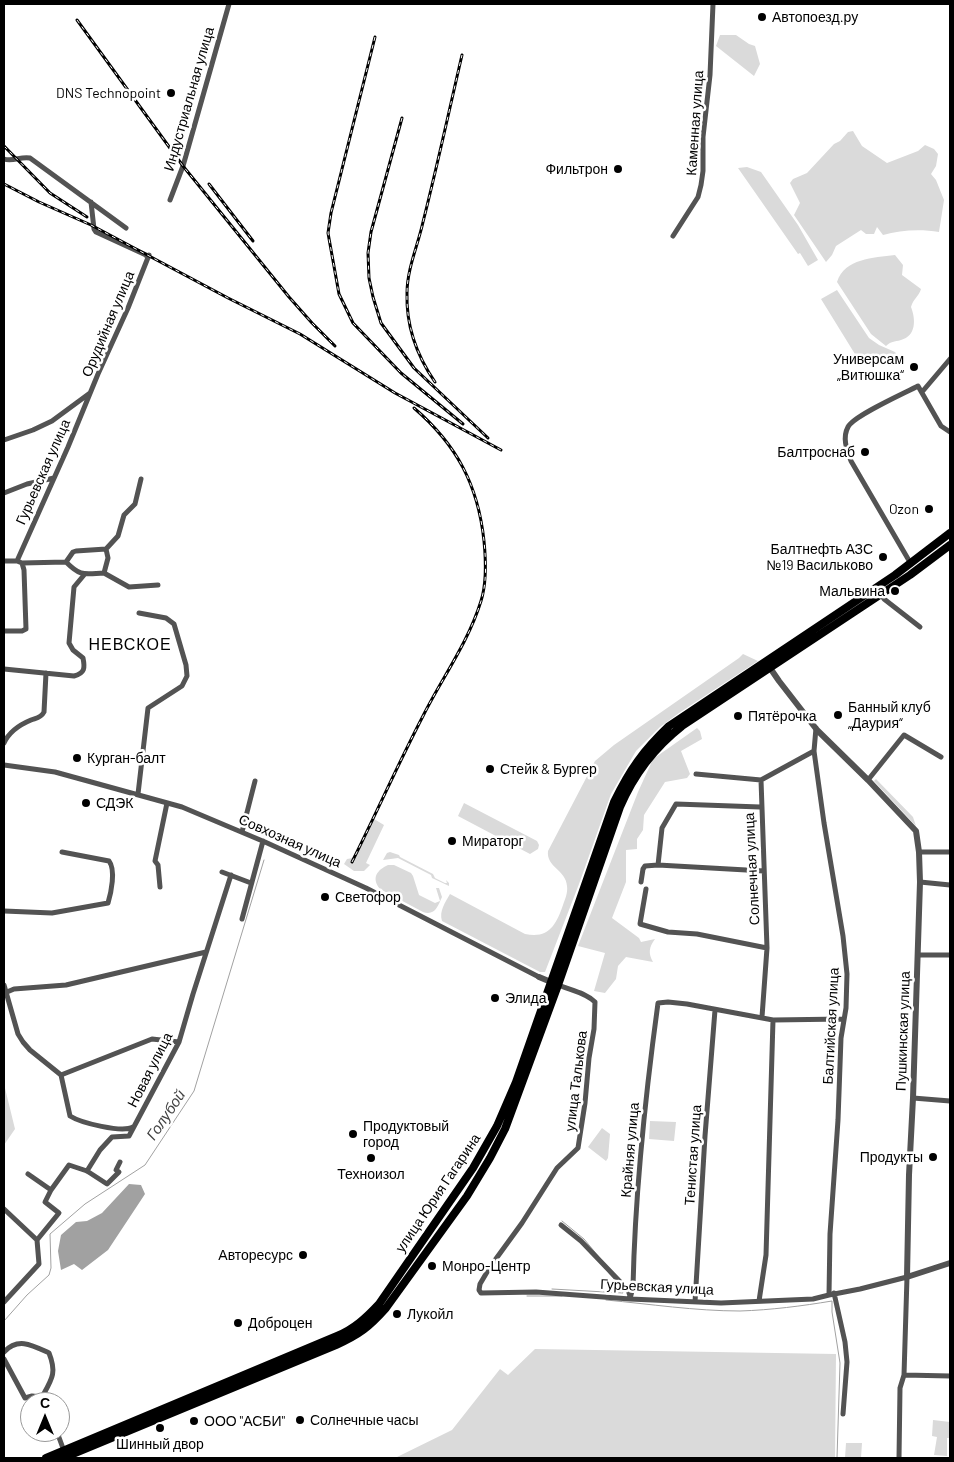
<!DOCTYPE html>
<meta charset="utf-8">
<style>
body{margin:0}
#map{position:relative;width:954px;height:1462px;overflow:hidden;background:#fff;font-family:Barlow,sans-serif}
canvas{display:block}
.frame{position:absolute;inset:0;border:5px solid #000;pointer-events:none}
.north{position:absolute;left:20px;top:1392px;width:50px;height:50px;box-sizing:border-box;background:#fff;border:1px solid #999;border-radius:50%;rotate:0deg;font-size:14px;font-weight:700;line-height:20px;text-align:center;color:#000}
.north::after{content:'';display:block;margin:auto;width:18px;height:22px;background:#000;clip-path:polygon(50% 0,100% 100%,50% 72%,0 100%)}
</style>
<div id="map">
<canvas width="954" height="1462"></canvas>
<div class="frame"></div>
<div class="north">С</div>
</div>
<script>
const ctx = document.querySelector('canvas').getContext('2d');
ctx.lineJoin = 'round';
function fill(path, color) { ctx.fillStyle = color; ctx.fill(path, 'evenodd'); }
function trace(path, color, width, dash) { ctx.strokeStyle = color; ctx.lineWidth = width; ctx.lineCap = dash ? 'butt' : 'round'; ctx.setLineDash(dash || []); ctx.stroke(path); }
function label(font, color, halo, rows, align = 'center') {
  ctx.font = font + ' Barlow,sans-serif'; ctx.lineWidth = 5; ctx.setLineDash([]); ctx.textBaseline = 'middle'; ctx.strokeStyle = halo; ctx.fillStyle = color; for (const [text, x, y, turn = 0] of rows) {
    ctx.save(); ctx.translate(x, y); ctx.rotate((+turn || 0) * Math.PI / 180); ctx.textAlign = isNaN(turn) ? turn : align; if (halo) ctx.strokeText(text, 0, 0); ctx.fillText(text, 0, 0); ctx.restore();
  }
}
fill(new Path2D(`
 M 720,35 L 736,35 L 749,44 L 755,46 L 760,64 L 754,76 L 716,46 Z
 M 853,131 L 862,146 L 887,163 L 918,151 L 925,145 L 934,149 L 938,154 L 936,166 L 931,174 L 936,180 L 944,200 L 939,232 C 921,229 900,230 883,235 L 877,227 L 874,234 L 866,234 L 861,230 L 836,246 L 832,255 L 826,262 L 794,215 L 800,203 L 790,183 L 793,179 L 807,173 L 834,144 L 840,141 L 848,132 Z
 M 747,167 L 761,172 L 798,225 L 818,260 L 808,266 L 800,253 L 798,254 L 738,168 Z
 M 895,255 L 903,265 L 902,275 L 921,289 C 919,296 913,299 911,307 C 916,320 916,336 901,340 C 894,342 891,341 886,346 L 871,334 L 837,282 C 845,258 873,258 895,255 Z
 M 837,290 L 869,338 L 879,345 L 895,352 L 897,355 L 879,356 L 879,361 C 871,359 866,363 858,359 L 821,299 Z
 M 743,654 L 758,661 L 679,713 L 660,727 L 636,751 L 611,794 L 579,884 L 545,972 L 540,972 L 442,921 C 439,911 445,903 450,894 L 525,934 C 549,939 556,925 563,905 C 565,899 568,893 567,886 C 566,870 546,867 548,851 L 595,761 L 614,745 L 739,658 Z
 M 697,728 L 700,731 L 702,739 L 681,751 L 690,774 L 687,778 L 665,782 L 644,815 L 643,830 L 637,839 L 637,849 L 626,850 L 626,882 L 612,918 L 639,938 L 641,942 L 655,939 C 649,947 648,953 653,962 L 626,957 L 618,966 L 616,979 L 605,993 L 594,991 L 605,953 L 578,946 L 638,792 L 653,759 Z
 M 876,779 L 913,817 L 916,826 L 874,781 Z
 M 464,803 L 537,841 L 539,845 L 538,849 L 530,854 L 458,816 Z
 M 374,819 L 384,825 L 366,863 L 370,865 L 364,871 L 354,871 L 344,864 L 347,859 L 353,858 Z
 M 390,852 L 399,855 L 400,857 L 433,874 L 435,878 L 445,883 L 447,883 L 446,880 L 449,883 L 449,886 L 432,878 L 431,875 L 398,858 L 383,860 L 387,853 Z
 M 388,865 L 394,865 L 411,873 L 413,876 L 419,895 L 435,903 L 440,901 L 436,888 L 439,888 L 442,897 C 438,906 435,916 423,912 L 380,889 C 371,878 377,870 388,865 Z
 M 4,1084 L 15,1129 L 4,1145 Z
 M 650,1121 L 676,1122 L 674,1141 L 649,1139 Z
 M 602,1128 L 610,1134 L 608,1158 L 606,1161 L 588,1147 Z
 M 535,1349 L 836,1354 L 835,1458 L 395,1458 L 452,1430 L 500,1369 L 508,1375 Z
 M 933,1420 L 950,1422 L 950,1438 L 947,1438 L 947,1456 L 934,1455 L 937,1437 L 932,1436 Z
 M 846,1443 L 862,1443 L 861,1458 L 845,1458 Z`), '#dadada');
fill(new Path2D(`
 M 129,1184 L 141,1185 L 145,1194 L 108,1250 L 82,1270 L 74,1264 L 61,1270 L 58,1251 L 61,1235 L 76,1222 L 87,1221 L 102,1213 Z`), '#a1a1a1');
trace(new Path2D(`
 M 562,1221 L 584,1239 L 599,1257
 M 552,1289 L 623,1293 L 619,1285 L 608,1272
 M 527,1296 L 562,1296
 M 606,1300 C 650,1304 695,1311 740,1311 C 771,1310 802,1306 832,1301 L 832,1312 L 840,1363 L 837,1458
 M 4,1321 L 27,1295 L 49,1275 L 51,1268 L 50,1234 L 85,1204 L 145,1165 L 194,1091 L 264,860`), '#a1a1a1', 1);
trace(new Path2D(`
 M 4,159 C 13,162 21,156 30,158 L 126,228
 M 170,200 L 183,166 L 229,4
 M 91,202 L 94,229 L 96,232 L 146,255 L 148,258
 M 673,236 L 698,197 L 701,185 L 703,171 L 703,137 L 710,75 L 713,4
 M 922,392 L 950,359
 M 4,440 L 33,430 L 52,421 L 90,393
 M 4,493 L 27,484 L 54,478
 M 106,549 L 108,558 L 104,573 L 129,587 L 158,585
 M 4,561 L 17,561 L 22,563 L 66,562 L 73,552 L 76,551 L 106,549 L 118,536 L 124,515 L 135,504 L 141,479
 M 17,561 L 68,447 L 98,374 L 128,308 L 149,255
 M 66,562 C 81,577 84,574 104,573
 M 911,564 L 851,461 C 847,450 842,438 848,427 C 853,416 905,393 918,386 L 941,426 L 950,432
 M 881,594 L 884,599 L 920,627
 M 4,631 L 22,631 L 26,629 L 24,570 L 22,563
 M 4,669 L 74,676 C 85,673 85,668 83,658 L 73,650 L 69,643 L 74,587 L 84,575
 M 4,743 C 9,732 19,725 31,720 C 36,718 41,718 44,712 L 46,673
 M 4,765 L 55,772 L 182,807 L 265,842 L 366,888 L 539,977
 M 696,774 L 761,780
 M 868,780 L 904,735 L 941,757
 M 138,794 L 148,708 L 182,686 L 187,676 L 186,665 L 174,624 L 166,618 L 139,613
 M 242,832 L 255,781
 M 919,852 L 950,852
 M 658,865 L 662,828 L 676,804 L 760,807
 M 222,872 L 251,883
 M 641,882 L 643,869 L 645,866 L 658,865 L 764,871
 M 920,882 L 950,885
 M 160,887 L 158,865 L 155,861 L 167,803
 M 646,889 L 640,924 L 668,932 L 697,934 L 767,948
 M 4,911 L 52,913 L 108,903 C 111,893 116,870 109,861 L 62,852
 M 242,919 L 263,841
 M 918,955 L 950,955
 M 556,984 C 569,990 585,992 595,1002 L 594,1029 L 589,1058 L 585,1103 L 578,1148 L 557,1168 L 522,1223 L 490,1267 L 480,1284 L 479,1290 L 481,1293 L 536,1292 L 630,1299 L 721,1303 L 813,1299 L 829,1295 L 830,1234 L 838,1120 L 841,1038 L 846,1008 L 847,974 L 843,936 L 824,823 L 814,751 L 816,728
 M 4,985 L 18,1034 L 23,1042 L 30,1050 L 61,1075 L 70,1116 C 81,1123 122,1133 133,1127
 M 7,992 L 14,989 L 66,985 L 206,952
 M 762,1017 L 767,948 L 761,780 L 814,751
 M 61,1075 L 152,1039 L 179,1042
 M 913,1098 L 950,1101
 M 87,1171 L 100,1150 L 112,1137 L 129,1136 L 179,1042 L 193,994 L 231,875
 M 28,1174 L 51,1190 L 45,1202 L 59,1213 L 37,1240
 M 51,1190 L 69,1165 L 87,1171 L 107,1184 L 119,1172 L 116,1170 L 120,1162
 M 4,1209 L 37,1240 L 39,1264 L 4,1302
 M 561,1225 L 581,1241 L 628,1290 L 630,1296
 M 834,1293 L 845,1342 L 847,1362 L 843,1414
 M 829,1295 L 860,1289 L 907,1277 L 904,1375 L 900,1388 L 899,1458
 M 630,1299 L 633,1287 C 635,1192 645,1098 658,1003 L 668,1002 L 687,1004 L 773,1020 L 844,1019
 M 759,1301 L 766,1255 L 773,1020
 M 695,1302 L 705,1136 L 715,1010
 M 4,1352 C 18,1337 32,1345 49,1353 C 57,1373 52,1379 42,1397
 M 4,1359 L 25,1398 L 32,1396 L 42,1397 L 44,1402
 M 904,1375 L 950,1376
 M 57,1432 L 64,1451`), '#535353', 5);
trace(new Path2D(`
 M 768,665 L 779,681 L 817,730 L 868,780 L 916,831 L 919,852 L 920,882 L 913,1098 L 909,1175 L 907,1277 L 950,1263
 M 539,977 L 551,982`), '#535353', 6);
trace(new Path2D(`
 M 46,1458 L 337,1336 C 354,1329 366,1318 379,1304 L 473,1168 L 497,1126 L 516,1082 L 614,802 C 630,769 643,751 669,726 L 895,575 L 950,533
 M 63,1458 L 336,1345 C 360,1334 369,1327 386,1308 L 467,1196 L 490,1158 L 505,1129 L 558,985 L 620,807 C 634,774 654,748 682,726 L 910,575 L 950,545`), '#000', 8);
const rail = new Path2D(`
 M 77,20 L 183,166 L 289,297 L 312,323 L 335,346
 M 375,37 L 331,213 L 328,233 L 339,294 L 353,323 L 401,373 L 463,424
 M 402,118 L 371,232 L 368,253 L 369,278 L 373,297 L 381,323 L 414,368 L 488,438
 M 4,146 L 50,193 L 87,217
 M 4,184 L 39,202 L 91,225 L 228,298 L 300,334 L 395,393 L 501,450
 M 209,184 L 253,241
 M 435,382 C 417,356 406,325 407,293 C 407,269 418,245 423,222 C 437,167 449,111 462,55
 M 352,862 C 376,814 398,764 423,716 C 442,678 468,643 481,601 C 487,582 486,561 484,541 C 478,485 457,445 414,408`);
trace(rail, '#000', 3);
trace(rail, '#fff', 1, [4]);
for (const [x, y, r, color] of [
 [762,17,5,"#000"],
 [171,93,5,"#000"],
 [618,169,5,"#000"],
 [914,367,5,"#000"],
 [865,452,5,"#000"],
 [929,509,5,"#000"],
 [883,557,5,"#000"],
 [895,591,5,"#000"],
 [838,715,5,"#000"],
 [738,716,5,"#000"],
 [77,758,5,"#000"],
 [490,769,5,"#000"],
 [86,803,5,"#000"],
 [452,841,5,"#000"],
 [325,897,5,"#000"],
 [495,998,5,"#000"],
 [353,1134,5,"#000"],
 [933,1157,5,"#000"],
 [371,1158,5,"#000"],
 [303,1255,5,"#000"],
 [432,1266,5,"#000"],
 [397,1314,5,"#000"],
 [238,1323,5,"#000"],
 [300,1420,5,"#000"],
 [194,1421,5,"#000"],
 [160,1428,5,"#000"]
]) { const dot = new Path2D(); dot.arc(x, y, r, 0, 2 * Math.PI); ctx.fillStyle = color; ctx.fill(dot); trace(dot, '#fff', 2); }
label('14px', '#000', '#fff', [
 ["Автопоезд.ру",772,17],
 ["DNS Technopoint",161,93,"right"],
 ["Фильтрон",608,169,"right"],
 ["Универсам",904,359,"right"],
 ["„Витюшка“",904,375,"right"],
 ["Балтроснаб",855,452,"right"],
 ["Ozon",919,509,"right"],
 ["Балтнефть АЗС",873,549,"right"],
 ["№19 Васильково",873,565,"right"],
 ["Мальвина",885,591,"right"],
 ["Банный клуб",848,707],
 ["„Даурия“",848,723],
 ["Пятёрочка",748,716],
 ["Курган-балт",87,758],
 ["Стейк & Бургер",500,769],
 ["СДЭК",96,803],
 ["Мираторг",462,841],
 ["Светофор",335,897],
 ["Элида",505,998],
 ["Продуктовый",363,1126],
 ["город",363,1142],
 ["Продукты",923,1157,"right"],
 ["Техноизол",371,1174,"center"],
 ["Авторесурс",293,1255,"right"],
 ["Монро-Центр",442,1266],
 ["Лукойл",407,1314],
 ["Доброцен",248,1323],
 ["Солнечные часы",310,1420],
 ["ООО \"АСБИ\"",204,1421],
 ["Шинный двор",160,1444,"center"]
], 'left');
label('14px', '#000', '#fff', [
 ["Индустриальная улица",189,99,-74],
 ["Каменная улица",695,123,-86],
 ["Орудийная улица",108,324,-67],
 ["Гурьевская улица",43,472,-66],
 ["Совхозная улица",290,841,24],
 ["Солнечная улица",752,869,-93],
 ["Балтийская улица",831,1026,-87],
 ["Пушкинская улица",903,1031,-88],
 ["Новая улица",150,1070,-63],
 ["улица Талькова",576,1081,-83],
 ["Крайняя улица",630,1150,-85],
 ["Тенистая улица",693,1155,-86],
 ["улица Юрия Гагарина",438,1193,-56],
 ["Гурьевская улица",657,1287,3]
]);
label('italic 15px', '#424242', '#fff', [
 ["Голубой",166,1115,-56]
]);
ctx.letterSpacing = '1px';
label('16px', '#000', '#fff', [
 ["НЕВСКОЕ",130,645]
]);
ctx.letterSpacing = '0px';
</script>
